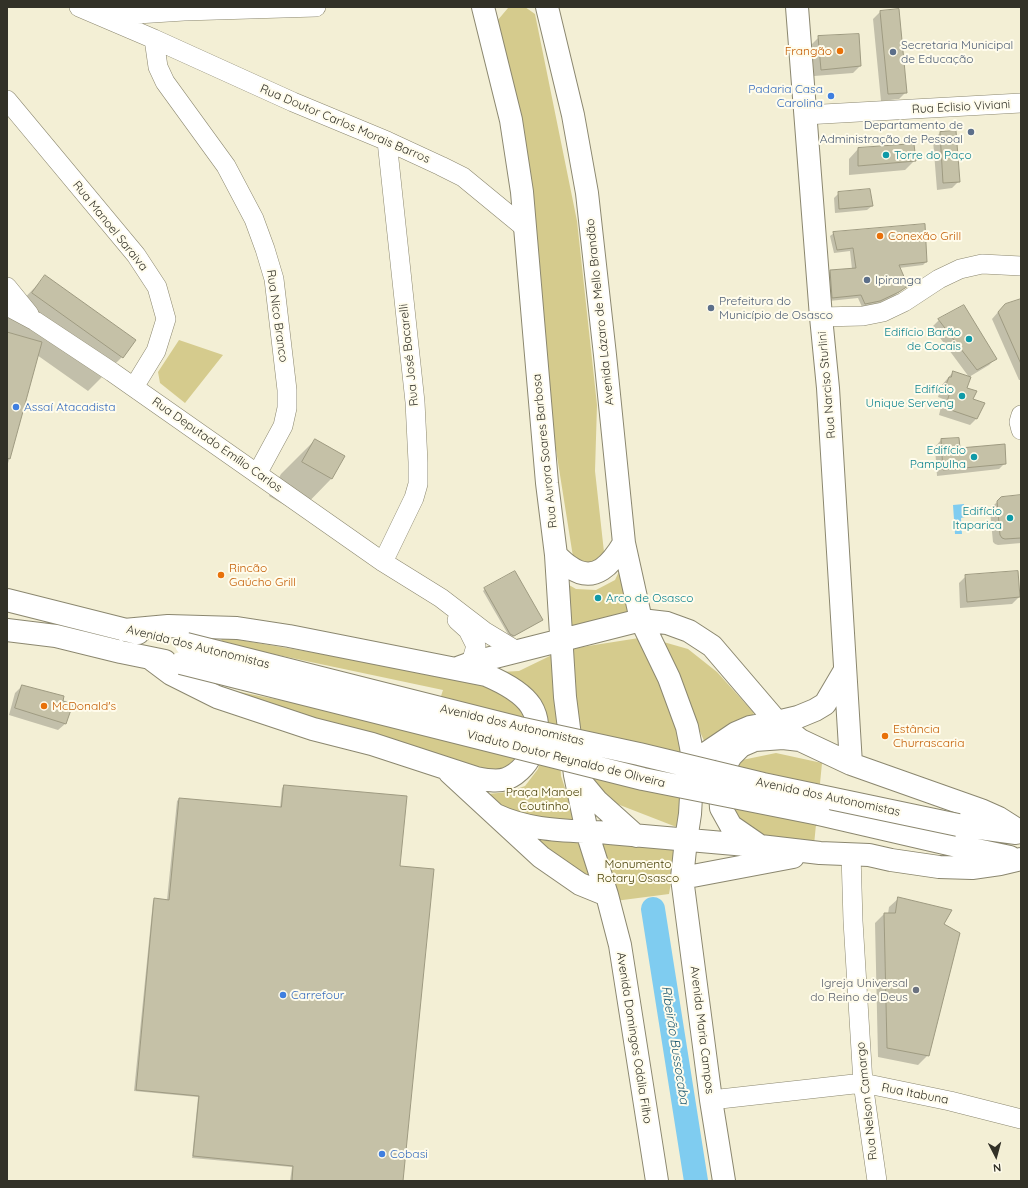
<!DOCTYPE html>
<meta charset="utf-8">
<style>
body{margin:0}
#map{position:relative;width:1028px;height:1188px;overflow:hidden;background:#f3efd5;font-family:Quicksand,sans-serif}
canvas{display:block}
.frame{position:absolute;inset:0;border:8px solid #323127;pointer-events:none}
.north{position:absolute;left:976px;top:1136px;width:40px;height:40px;-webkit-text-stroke:3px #fffcec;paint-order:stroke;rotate:174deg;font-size:11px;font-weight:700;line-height:16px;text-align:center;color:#323127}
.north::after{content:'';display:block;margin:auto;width:14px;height:18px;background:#323127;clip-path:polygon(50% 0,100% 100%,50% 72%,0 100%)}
</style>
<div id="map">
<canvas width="1028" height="1188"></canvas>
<div class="frame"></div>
<div class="north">N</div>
</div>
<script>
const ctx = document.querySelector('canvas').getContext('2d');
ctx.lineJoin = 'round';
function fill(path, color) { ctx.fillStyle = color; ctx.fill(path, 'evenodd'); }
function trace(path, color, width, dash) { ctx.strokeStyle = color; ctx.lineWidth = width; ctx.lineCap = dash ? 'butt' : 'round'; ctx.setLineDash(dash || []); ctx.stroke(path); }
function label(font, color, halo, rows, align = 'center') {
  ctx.font = font + ' Quicksand,sans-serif'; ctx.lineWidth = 4; ctx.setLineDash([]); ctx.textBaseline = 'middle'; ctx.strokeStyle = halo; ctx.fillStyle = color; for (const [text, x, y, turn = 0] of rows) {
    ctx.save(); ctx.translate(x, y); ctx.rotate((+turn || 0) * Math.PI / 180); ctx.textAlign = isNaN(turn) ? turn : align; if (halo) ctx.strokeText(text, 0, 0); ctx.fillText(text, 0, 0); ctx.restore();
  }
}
fill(new Path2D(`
 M 514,7 L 525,7 L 535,14 L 577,221 L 597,405 L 595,471 L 605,561 L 574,563 L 553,431 L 540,267 L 529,173 L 497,21 L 508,8 Z
 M 179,340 L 223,355 L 185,403 L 160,383 L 158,372 Z
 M 622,565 L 630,617 L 565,636 L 562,581 L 576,589 L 596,590 L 615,580 Z
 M 222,637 L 481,681 L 526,711 L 523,760 L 501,777 L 228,694 L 230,690 L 430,730 L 443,690 L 221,643 Z
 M 639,638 L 680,730 L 689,768 L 679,828 L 612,802 L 582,773 L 569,649 Z
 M 660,641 L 688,649 L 717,672 L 754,713 L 747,723 L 705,743 Z
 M 554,654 L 561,776 L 577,824 L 520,820 L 488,794 L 508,792 L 525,786 L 538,769 L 548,734 L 501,672 L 519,671 Z
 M 776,753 L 822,763 L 814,845 L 761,841 L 740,821 L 732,806 L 728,780 L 742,760 Z
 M 525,836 L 552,841 L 582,841 L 595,883 Z
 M 600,842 L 677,848 L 669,894 L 615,901 Z`), '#d5cb8d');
fill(new Path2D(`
 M 964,504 L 965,517 L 961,518 L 962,534 L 955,534 L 953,505 Z`), '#7fccf0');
fill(new Path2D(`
 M 880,12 L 906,92 L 899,99 L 881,101 L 873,19 Z
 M 819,37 L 860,66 L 853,73 L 814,76 L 812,44 Z
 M 940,133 L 959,181 L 952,188 L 937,190 L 933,140 Z
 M 858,149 L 915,160 L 905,170 L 849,175 L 849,159 Z
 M 839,193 L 872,206 L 867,210 L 835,213 L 834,198 Z
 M 834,233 L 926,262 L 923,265 L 899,268 L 907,286 L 894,296 L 875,305 L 862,307 L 858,298 L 829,301 L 827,275 L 830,271 L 852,269 L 850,251 L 834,253 L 830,236 Z
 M 45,277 L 122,357 L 88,391 L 37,355 L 7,467 L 7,316 Z
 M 1021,302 L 1021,380 L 1019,380 L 992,319 L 999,311 Z
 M 939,320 L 996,358 L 989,365 L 969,377 L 932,327 Z
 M 953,372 L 972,400 L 977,418 L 970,425 L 939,415 L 943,399 L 938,397 L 942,385 Z
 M 315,440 L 331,479 L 298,513 L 269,496 L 281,474 Z
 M 941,440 L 959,449 L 1005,463 L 999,469 L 937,476 L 935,447 Z
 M 1021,496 L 1021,543 L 998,545 L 995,544 L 993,542 L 990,511 L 992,507 L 1001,498 Z
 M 966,576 L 1019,597 L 1012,604 L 960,608 L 959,583 Z
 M 485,589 L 542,620 L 511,638 L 509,636 L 483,591 Z
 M 22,686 L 65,724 L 58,730 L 9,715 L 15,693 Z
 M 284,786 L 399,867 L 402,1181 L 290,1181 L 292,1167 L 192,1158 L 198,1097 L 134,1091 L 153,901 L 155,899 L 167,900 L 177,801 L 179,799 L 280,808 L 282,788 Z
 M 899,898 L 943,925 L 928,1055 L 918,1065 L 878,1057 L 875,923 L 884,914 L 888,914 L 889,907 Z`), '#0003');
trace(new Path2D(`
 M 653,909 L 696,1181`), '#7fccf0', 24);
const building = new Path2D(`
 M 899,9 L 907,93 L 888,94 L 880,11 Z
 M 859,34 L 861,66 L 821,70 L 818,36 Z
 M 956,131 L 960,182 L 943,183 L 940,132 Z
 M 914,144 L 916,161 L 858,166 L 858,148 Z
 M 870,189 L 873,206 L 839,209 L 838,192 Z
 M 925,224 L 927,262 L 899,265 L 908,286 L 899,292 L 880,301 L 865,304 L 861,295 L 832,298 L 830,270 L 856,268 L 853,248 L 837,250 L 833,232 Z
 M 45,275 L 136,340 L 123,358 L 32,293 Z
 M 1021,299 L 1021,364 L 998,312 L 1005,304 Z
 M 964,305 L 997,359 L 977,370 L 938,319 Z
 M 7,332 L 42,342 L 10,459 L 7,458 Z
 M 953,371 L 971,377 L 967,388 L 977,391 L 973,399 L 985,403 L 977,419 L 945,408 L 950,392 L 944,390 L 949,377 L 951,377 Z
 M 959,438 L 960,448 L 1005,444 L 1006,464 L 943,470 L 941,439 Z
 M 315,439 L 345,456 L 332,479 L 302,462 Z
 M 1021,495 L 1021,538 L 1005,539 L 1002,538 L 1000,535 L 997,501 L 1001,497 Z
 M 515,571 L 543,620 L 514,636 L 510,634 L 484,588 Z
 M 1018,571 L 1020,597 L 967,602 L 965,575 Z
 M 22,685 L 64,696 L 63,701 L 73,704 L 66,724 L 15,708 Z
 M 284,785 L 407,796 L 400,866 L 434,869 L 403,1181 L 292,1181 L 293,1166 L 193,1156 L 199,1096 L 136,1090 L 154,898 L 169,900 L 179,798 L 281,807 Z
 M 898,897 L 952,910 L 944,924 L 960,933 L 929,1056 L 887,1048 L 884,913 L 895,913 Z`);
fill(building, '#c5c1a7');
trace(building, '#9e9a81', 1);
const minor = new Path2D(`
 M 79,7 L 154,39 L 293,102 L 387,141 L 441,166 L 463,177 L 525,228
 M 106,16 L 184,11 L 316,7
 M 154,39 L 158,67 L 165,82 L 226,166 L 254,219 L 265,249 L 274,279 L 287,390 L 287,408 L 283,426 L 257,474
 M 7,100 L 136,255 L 157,287 L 166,319 L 156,351 L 134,387
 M 805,115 L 1021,103
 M 7,287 L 29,314
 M 7,306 L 35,321 L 112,372 L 383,562 L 441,598 L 484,631 L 517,651
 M 821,317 L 863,316 L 883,312 L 904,302 L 939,279 L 960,269 L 982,264 L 1021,266
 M 1021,415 L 1019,422 L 1021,430
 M 383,562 L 414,498 L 418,484 L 418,462 L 415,402 L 387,141
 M 457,620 L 468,630 L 476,646 L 471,663
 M 851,854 L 853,921 L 863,1083 L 877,1181
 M 711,1100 L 863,1083 L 950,1101 L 1021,1119`);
const major = new Path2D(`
 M 483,7 L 511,120 L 522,192 L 547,483 L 556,555 L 565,697 L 575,775 L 587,832 L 607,895 L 620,945 L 657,1181
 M 547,7 L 573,115 L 587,193 L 605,355 L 624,543 L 641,620 L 669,678 L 687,727 L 691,747 L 693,762 L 690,814 L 686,840 L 682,878 L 711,1100 L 724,1181
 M 797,7 L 821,317 L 828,388 L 851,764
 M 556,555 C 560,559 565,564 570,567 C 595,585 612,563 624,543
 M 7,600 L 138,633
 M 7,630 L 56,636 L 121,652 L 165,661
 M 124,630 L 168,626 L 237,628 L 289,636 L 486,675 C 500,681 522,692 531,706 C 546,730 533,768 506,779 C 497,782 486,780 476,778 L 372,744 L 313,729 L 217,697 L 171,674 L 151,659
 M 460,667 L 471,663 L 641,620 L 667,623 L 689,631 L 712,646 L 777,722 L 800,740
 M 693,762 L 736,733 L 750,727 L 777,722 L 798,717 L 815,710 L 825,704 L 845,670
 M 450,773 L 541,857 L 580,884 L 607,895
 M 577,777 L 597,801 L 636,836
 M 819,814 L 953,845 L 1010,857
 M 496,815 C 532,832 570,830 609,833 C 659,837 708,842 758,846
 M 958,825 L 1016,833
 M 1021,859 L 1000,864 L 972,868 L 939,867 L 891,860 L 869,855 L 820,853 L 760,846 L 731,826 L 721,808 L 719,777 L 731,756 L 741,746 L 755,740 L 783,738 L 800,740 L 851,764 L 981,810 L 999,818 L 1021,832
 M 682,878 L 793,857`);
trace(minor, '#8b876f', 20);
trace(major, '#8b876f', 24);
trace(minor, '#fff', 19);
trace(major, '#fff', 22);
const majorBridge = new Path2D(`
 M 186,644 L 519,728 L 639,754 L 763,784 L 958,825
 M 181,663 L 643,779 L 819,814`);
trace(majorBridge, '#8b876f', 24, []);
trace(majorBridge, '#fff', 22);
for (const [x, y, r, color] of [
 [840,51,4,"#e8710a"],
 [893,52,4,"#5c6f8a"],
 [831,96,4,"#3f7fe0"],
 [971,132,4,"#5c6f8a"],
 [886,155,4,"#0f9aa8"],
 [880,236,4,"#e8710a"],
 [867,280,4,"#5c6f8a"],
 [711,308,4,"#5c6f8a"],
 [969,339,4,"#0f9aa8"],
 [962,396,4,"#0f9aa8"],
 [16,407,4,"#3f7fe0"],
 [974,457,4,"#0f9aa8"],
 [1010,518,4,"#0f9aa8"],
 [221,575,4,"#e8710a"],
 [598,598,4,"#0f9aa8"],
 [44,706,4,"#e8710a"],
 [885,736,4,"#e8710a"],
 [916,990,4,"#6b7280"],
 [283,995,4,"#3f7fe0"],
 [382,1154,4,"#3f7fe0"]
]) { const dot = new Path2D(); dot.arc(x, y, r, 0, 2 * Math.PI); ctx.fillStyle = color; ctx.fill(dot); trace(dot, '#fffcec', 1.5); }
label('12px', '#4e5e75', '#fffcec', [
 ["Secretaria Municipal",901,45],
 ["de Educação",901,59],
 ["Departamento de",963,125,"right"],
 ["Administração de Pessoal",963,139,"right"],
 ["Ipiranga",875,280],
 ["Prefeitura do",719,301],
 ["Município de Osasco",719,315]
], 'left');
label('12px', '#c56008', '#fffcec', [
 ["Frangão",832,51,"right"],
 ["Conexão Grill",888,236],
 ["Rincão",229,568],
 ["Gaúcho Grill",229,582],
 ["McDonald's",52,706],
 ["Estância",893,729],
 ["Churrascaria",893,743]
], 'left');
label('12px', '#366cbe', '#fffcec', [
 ["Padaria Casa",823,89,"right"],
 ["Carolina",823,103,"right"],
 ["Assaí Atacadista",24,407],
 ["Carrefour",291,995],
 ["Cobasi",390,1154]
], 'left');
label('12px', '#323127', '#fffcec', [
 ["Rua Eclisio Viviani",961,107,-3],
 ["Rua Doutor Carlos Morais Barros",345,124,23],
 ["Rua Manoel Saraiva",110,226,51],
 ["Avenida Lázaro de Mello Brandão",600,312,-96],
 ["Rua Nico Branco",277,316,82],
 ["Rua José Bacarelli",409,355,-96],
 ["Rua Narciso Sturlini",827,385,-95],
 ["Rua Deputado Emílio Carlos",217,445,35],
 ["Rua Aurora Soares Barbosa",545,451,-96],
 ["Avenida dos Autonomistas",198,647,14],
 ["Avenida dos Autonomistas",512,725,13],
 ["Viaduto Doutor Reynaldo de Oliveira",566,759,14],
 ["Avenida dos Autonomistas",828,797,12],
 ["Avenida Maria Campos",702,1030,83],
 ["Avenida Domingos Odália Filho",634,1038,81],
 ["Rua Itabuna",915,1094,11],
 ["Rua Nelson Camargo",867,1101,-96]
]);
label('12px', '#0d838f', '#fffcec', [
 ["Torre do Paço",894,155,"left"],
 ["Edifício Barão",961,332],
 ["de Cocais",961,346],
 ["Edifício",954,389],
 ["Unique Serveng",954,403],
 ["Edifício",966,450],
 ["Pampulha",966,464],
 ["Edifício",1002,511],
 ["Itaparica",1002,525],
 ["Arco de Osasco",606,598,"left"]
], 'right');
label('12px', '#4a4107', '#fffcec', [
 ["Praça Manoel",544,792],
 ["Coutinho",544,806],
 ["Monumento",638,864],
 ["Rotary Osasco",638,878]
]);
label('12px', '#5b616d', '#fffcec', [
 ["Igreja Universal",908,983],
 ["do Reino de Deus",908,997]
], 'right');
label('italic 13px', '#1e5a73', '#fffcec', [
 ["Ribeirão Bussocaba",675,1045,81]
]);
</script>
